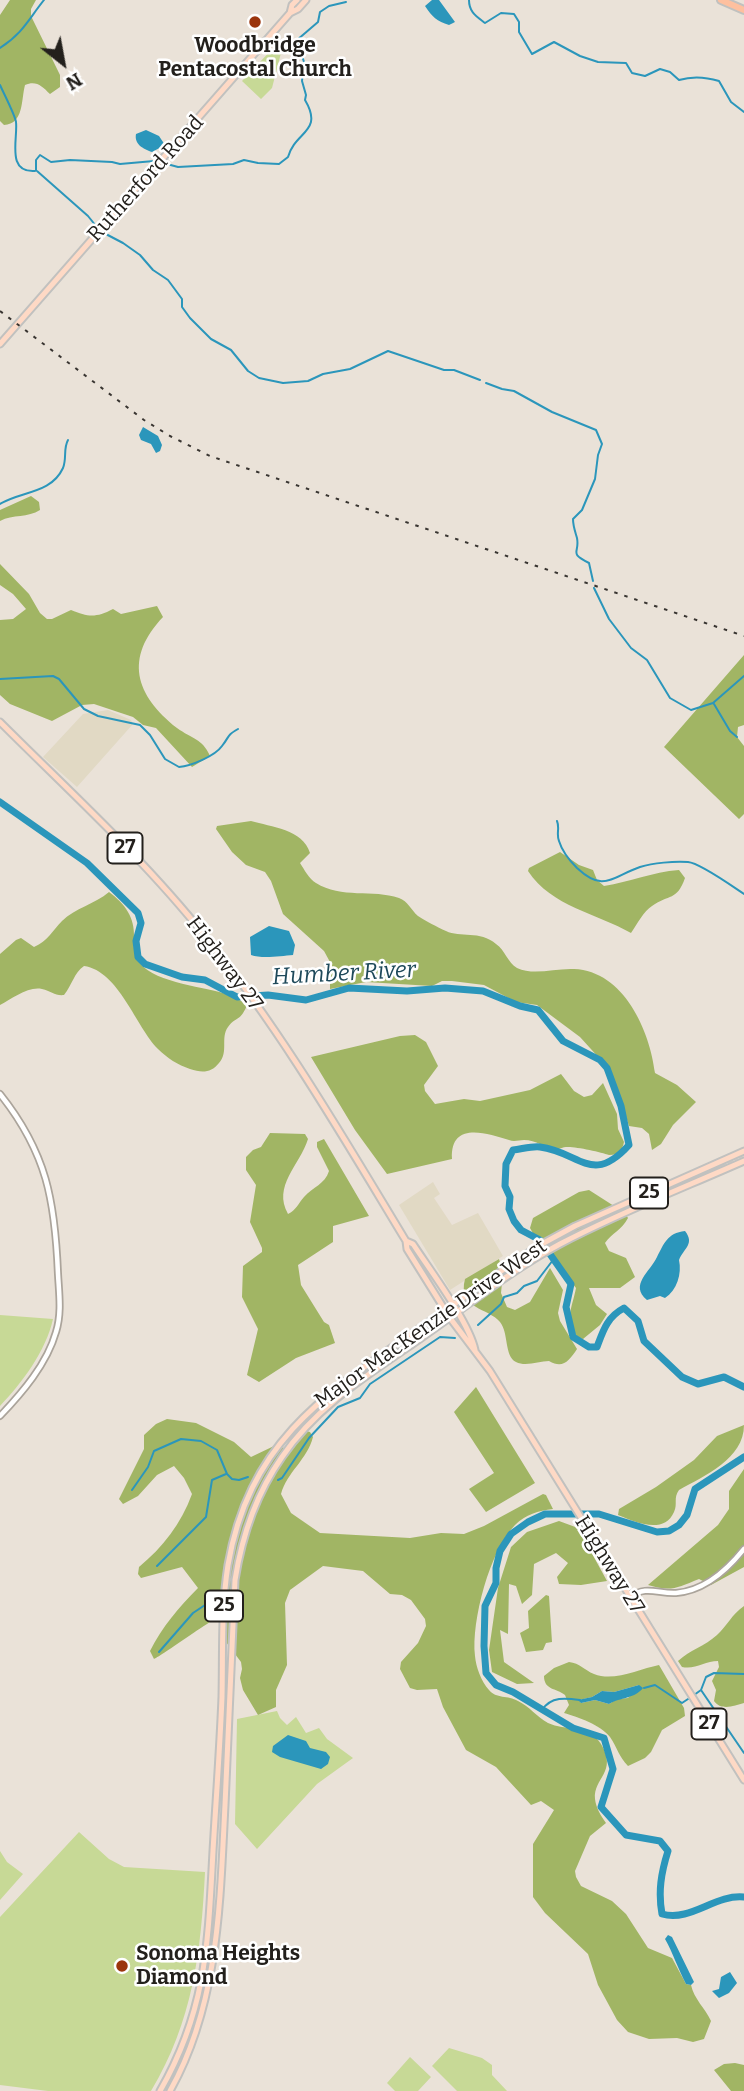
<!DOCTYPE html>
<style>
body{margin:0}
#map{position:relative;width:744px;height:2091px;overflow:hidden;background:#eae2d8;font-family:Bitter,serif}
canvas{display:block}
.north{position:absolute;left:28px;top:28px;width:70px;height:70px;-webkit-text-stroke:5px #fff;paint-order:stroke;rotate:149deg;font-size:19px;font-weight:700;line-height:28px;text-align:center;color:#23201c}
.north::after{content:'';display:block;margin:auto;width:24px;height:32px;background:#23201c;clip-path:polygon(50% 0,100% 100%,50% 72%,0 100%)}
</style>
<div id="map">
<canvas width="744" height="2091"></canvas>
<div class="north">N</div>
</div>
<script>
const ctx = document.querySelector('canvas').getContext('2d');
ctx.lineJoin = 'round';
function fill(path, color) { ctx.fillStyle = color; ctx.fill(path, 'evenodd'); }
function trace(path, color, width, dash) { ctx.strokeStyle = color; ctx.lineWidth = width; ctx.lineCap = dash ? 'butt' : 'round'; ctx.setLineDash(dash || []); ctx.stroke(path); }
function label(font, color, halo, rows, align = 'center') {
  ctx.font = font + ' Bitter,serif'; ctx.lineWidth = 5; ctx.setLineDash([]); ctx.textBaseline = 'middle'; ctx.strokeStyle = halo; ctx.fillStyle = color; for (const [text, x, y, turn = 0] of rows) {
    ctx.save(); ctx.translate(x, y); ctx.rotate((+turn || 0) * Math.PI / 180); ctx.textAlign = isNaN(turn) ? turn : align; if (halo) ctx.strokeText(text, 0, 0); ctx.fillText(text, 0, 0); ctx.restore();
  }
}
fill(new Path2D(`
 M 108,710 L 131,720 L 133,724 L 77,787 L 43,757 L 83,714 Z
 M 433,1182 L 440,1194 L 434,1198 L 452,1225 L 478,1213 L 503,1256 L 450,1290 L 399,1205 Z`), '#e1d9c4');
fill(new Path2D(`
 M 275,46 L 282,49 L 272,88 L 261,99 L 242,81 Z
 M 0,1315 L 53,1319 C 46,1351 22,1383 0,1406 Z
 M 277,1711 L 280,1718 L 287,1725 L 296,1717 L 306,1733 L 319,1728 L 327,1739 L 353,1758 L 317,1784 L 257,1849 L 235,1824 L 237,1719 Z
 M 79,1832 L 109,1859 L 124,1867 L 205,1872 C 201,1952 193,2021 151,2091 L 48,2091 L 0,2085 L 0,1917 Z
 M 0,1851 L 7,1862 L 23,1874 L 0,1900 Z
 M 449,2048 L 482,2058 L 492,2065 L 492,2075 L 507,2091 L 457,2091 L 432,2066 Z
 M 410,2057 L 431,2077 L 418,2091 L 395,2091 L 387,2083 Z`), '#c7d996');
fill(new Path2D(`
 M 10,0 L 36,0 L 31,9 L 31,16 L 60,75 L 60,87 L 50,94 C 42,86 36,80 25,85 C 21,100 24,124 4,125 L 0,121 L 0,15 Z
 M 31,496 L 39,502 L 40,510 C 28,518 13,514 0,521 L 0,510 Z
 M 0,564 L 29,594 L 40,613 L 47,619 L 52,619 L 71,610 C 88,617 96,618 113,609 L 121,614 L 157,606 L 163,617 C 124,658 135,695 177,728 C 192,739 202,738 210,756 L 192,767 L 156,728 L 143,725 L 133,717 L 94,704 L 82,705 L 52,721 L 10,704 L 0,695 L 0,620 L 13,619 L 26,609 L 13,594 L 0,585 Z
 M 744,655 L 744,725 L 738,727 L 737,737 L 744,746 L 744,814 L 739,819 L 664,747 Z
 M 251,821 C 271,827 303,829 310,853 L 300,863 C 304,869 309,879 316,883 C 341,899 373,889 399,898 C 408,901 411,910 418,916 C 426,921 437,927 446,931 C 460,938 480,930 496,944 C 505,950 508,963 517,968 C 534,976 555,968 574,969 C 624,971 650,1031 655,1073 L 677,1085 L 696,1102 L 673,1125 L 661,1144 L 652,1150 L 649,1134 L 642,1128 L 629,1126 L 620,1098 L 600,1059 L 580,1037 L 537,1005 L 516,1002 L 484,985 L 452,981 L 442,981 L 432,986 L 366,982 L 330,989 L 330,962 L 324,951 L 283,914 L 271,881 L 265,872 L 246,865 L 232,852 L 216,829 L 217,826 Z
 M 560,852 L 579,865 L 593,870 L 597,880 L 604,886 C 630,882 652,872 679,870 L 685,878 C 677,901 669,894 652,906 C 644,911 637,924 631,933 C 596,913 552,907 528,871 L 529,868 Z
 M 109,892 C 125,904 135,917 134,938 C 134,946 133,951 137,959 C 149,982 200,986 223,993 C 231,995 239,1001 248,1003 C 240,1023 237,1015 228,1027 C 220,1038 229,1052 219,1063 C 211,1073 202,1073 190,1069 C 178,1065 167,1058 158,1049 C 136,1027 119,971 84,966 C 74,973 72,985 64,995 C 55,996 51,991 42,989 C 28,986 12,999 0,1005 L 0,954 L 16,940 L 21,938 L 34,947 C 48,941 52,931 62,921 C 75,908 95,904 109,892 Z
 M 415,1035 L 426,1042 L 438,1066 L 424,1085 L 425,1091 L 435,1104 L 464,1099 L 480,1101 L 530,1090 L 561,1074 L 574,1091 L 584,1097 L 592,1095 L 603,1083 L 617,1114 L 618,1129 L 624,1142 C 622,1151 619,1155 609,1155 C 601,1152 574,1146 566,1147 C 563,1147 559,1150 556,1149 C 545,1148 536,1140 524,1140 C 519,1140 514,1142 509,1140 C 486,1133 450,1121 452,1159 L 387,1174 L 355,1130 L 311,1057 L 400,1036 Z
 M 270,1133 L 305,1134 L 308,1139 C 300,1165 272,1186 288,1214 C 296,1210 298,1204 304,1197 C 313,1187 325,1184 329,1171 L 317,1147 L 317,1142 L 324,1139 L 369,1216 L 333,1226 L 333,1242 L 298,1265 L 301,1285 L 324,1322 L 329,1325 L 335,1343 L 296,1358 L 259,1382 L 247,1375 L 258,1329 L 242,1297 L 243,1266 L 262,1252 L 262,1248 L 250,1222 L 256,1185 L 246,1170 L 246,1157 L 253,1150 L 261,1147 Z
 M 589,1190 L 614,1206 L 622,1208 L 628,1218 C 622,1230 612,1233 605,1243 L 609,1251 L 626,1258 L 635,1277 L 620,1288 L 589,1288 L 596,1305 L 607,1314 L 600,1325 L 583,1339 L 578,1338 C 564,1318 572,1309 576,1288 C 567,1275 542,1258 549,1240 L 534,1235 L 530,1228 L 533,1218 L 579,1192 Z
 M 499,1259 L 503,1273 L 501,1293 L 507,1307 L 515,1310 L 530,1302 L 550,1268 L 563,1290 L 558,1313 L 560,1321 L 577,1349 C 569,1361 563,1369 549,1361 C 539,1361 526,1367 516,1362 C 504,1356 509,1333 500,1322 C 489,1308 457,1309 465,1279 Z
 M 476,1387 L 535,1483 L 486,1512 L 469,1489 L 494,1473 L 454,1412 Z
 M 167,1419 L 196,1423 L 234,1442 L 251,1457 L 274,1446 C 287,1453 298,1440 306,1431 L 310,1432 L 313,1437 C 307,1460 287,1472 281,1494 L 291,1513 L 320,1533 L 410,1538 L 441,1533 L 464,1534 L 484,1526 L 543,1494 L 546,1495 L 553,1509 C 538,1511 526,1514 515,1525 C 490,1550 471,1621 475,1656 C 476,1667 481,1681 489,1690 C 496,1699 508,1695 518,1701 C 529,1706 537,1717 548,1723 C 565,1731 590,1725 601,1744 C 618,1772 593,1778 595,1799 C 596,1808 601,1816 606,1823 L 590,1836 L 575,1871 L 576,1877 L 581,1886 L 612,1901 L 626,1914 L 648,1948 L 672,1958 L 686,1984 L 691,1985 C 694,1999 705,2008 711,2021 L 704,2039 L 693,2042 L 677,2038 L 649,2039 L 628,2032 L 617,2020 L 598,1985 L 588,1954 L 545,1913 L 533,1897 L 533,1844 L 554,1810 L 541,1801 L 531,1805 L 496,1767 L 466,1750 L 443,1707 L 437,1689 L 417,1690 L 410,1688 L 400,1669 L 401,1662 L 418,1643 L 426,1626 L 425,1619 L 411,1600 L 402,1595 L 390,1594 L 363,1571 L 323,1566 L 290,1590 L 285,1603 L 287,1665 L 276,1690 L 276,1707 L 258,1715 L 243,1690 L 240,1678 L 242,1669 L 241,1662 L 226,1642 C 227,1634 227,1619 216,1619 C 212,1619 163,1655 154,1659 L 150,1651 C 162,1627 179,1607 198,1588 L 182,1567 L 141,1578 L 138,1574 L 139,1567 C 163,1547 181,1524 192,1494 L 184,1478 L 174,1466 L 157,1475 L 138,1496 L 123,1504 L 119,1499 L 144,1449 L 144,1435 L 156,1424 Z
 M 744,1425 C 744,1459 704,1476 679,1490 C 673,1498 678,1504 674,1512 C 664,1535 635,1522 618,1515 L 619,1509 L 656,1487 L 694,1460 L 717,1436 Z
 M 744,1469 L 744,1567 L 711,1585 L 699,1579 C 677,1588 671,1592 648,1585 L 718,1525 L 729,1509 L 729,1491 Z
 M 559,1521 L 578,1528 L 607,1581 L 581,1585 L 559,1584 L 557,1577 L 568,1563 L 556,1553 L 534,1564 L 532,1595 L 522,1604 L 516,1586 L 509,1584 L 508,1634 L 500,1630 L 504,1662 L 534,1683 L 517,1684 L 492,1672 L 489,1650 L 498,1588 L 511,1547 L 527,1532 Z
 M 546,1595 L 549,1596 L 552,1642 L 546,1643 L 543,1650 L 526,1652 L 520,1633 L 529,1628 L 528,1611 Z
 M 744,1606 L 744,1703 C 734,1706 721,1711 714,1701 L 716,1690 L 712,1681 L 719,1667 L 718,1661 C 705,1661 695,1670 682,1667 L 678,1661 C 690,1650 705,1646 717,1635 C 727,1626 732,1614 744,1606 Z
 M 569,1662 C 580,1663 584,1670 594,1674 C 614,1682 639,1669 659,1665 L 684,1708 L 685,1716 L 662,1730 L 651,1752 L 645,1758 L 628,1766 C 619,1757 617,1747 610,1737 C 601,1725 578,1717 564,1713 L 569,1705 L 565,1695 C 556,1688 544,1690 544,1676 L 554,1668 ZM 639,1685 L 628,1698 L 617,1699 L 609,1704 L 595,1700 L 581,1703 L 579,1700 L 592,1697 L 602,1691 L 614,1692 Z
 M 735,2063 L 744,2065 L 744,2091 L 731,2091 L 714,2070 L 724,2064 Z`), '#a1b564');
fill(new Path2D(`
 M 432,0 L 439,0 L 455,22 L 449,25 C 437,21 432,17 425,6 Z
 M 146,130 L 159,136 L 165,145 L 152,152 C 143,149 134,144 136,134 Z
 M 143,427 L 158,436 L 162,445 L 160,451 L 156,453 L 151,444 L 141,440 L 139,435 Z
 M 269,926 L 289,931 L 295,945 L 293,955 C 281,956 262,959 251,955 L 250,937 Z
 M 685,1231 C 695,1244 684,1248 679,1260 C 682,1274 677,1290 665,1298 L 660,1296 L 647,1300 C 629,1285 650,1272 657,1257 C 664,1244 667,1233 685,1231 Z
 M 639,1685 L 643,1688 C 634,1699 621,1697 609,1704 L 595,1700 L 581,1703 L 578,1700 L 592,1697 L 602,1691 L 614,1692 Z
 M 288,1735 L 306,1741 L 310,1748 L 326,1752 L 330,1757 L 328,1764 L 321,1769 L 280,1757 L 272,1752 L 273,1746 Z
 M 668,1935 L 672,1937 L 694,1982 L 691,1985 L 686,1984 C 678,1969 673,1953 665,1939 Z
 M 730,1972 L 737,1983 L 729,1993 L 719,1998 L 712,1991 L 719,1989 L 721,1977 Z`), '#2b96bb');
trace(new Path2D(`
 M 469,0 C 469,12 476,16 485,23 L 501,13 L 514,14 L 519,22 L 519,32 L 532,54 L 554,42 L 580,56 L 598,62 L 626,63 L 632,73 L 645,76 L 660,69 L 670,72 L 679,80 C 692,76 706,77 719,81 L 731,102 L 744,112
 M 0,48 C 23,33 28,20 44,0
 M 0,85 C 4,94 15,115 16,122 C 18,139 6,173 35,171
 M 167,164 L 178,167 L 233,164 L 244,160 L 258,163 L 279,164 L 288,157 C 295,131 324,132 305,100 L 306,95 L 302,81 L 304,62 L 297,40 L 318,22 L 320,12 L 329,6 L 346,2
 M 36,170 L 36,160 L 40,155 L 51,162 L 70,160 L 112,162 L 120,164 L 154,161
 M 37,171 L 88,216 L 96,226
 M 102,232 L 123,243 L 140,255 L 153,270 L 168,280 L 182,299 L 182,307 L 190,318 L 211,339 L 231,350 L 248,371 L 259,378 L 283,383 L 308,381 L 323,374 L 350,369 L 388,351 L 444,370 L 454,370 L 480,380
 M 486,383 L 502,389 L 514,391 L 552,412 L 596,430 L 602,444 L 598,455 L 595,479 L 582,510 L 573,519 C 573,526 575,531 577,538 C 580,554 568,552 589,563 L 593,581
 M 0,504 C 21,491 51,494 63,468 C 67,458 63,449 68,440
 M 594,588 L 609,619 L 631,648 L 647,660 L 670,698 L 691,710 L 713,703 L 744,676
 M 0,679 L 53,676 L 59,679 L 84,709 L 98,716 L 140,725 L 150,735 L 165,759 L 179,767 C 191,766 215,756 222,746 C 230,736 226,736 238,729
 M 714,704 L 730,731 L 737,737
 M 557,821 C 560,828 556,834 559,841 C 562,851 570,861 577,868 C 604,893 611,877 640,867 C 653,863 674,861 688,862 C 700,863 732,886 744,894
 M 478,1325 L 501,1304 L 504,1297 L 517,1293 L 524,1286 L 537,1281 L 553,1260
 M 278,1480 L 282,1478 L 309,1438 L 338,1407 L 360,1398 L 370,1384 L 440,1337 L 455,1338
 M 132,1490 L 148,1467 L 154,1451 L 181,1439 L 201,1441 L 217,1450 L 227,1474 L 232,1479 L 239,1480 L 248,1477
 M 157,1566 L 206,1517 L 212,1480 L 226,1474
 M 159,1652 L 193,1613 L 211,1601
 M 644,1688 L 655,1685 L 682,1703 L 688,1699
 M 701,1690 L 744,1753
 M 694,1695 L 701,1690 L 706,1677 L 714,1673 L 744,1674
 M 542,1710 C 551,1696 566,1698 580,1700`), '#2b96bb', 2);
trace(new Path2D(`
 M 0,802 L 87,863 L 138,913 L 141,923 L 136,941 L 138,957 L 145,964 L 182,977 L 205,980 L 237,997 L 268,995 L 306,1000 L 349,988 L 407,991 L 445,988 L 483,991 L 520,1006 L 538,1010 L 563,1041 L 600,1060 L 607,1068 L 621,1106 L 629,1145 C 592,1186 580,1152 540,1147 C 532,1146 522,1149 513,1150 L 506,1164 L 505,1186 L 510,1197 L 509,1209 L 514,1221 L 521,1230 L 540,1240 L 571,1284 L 566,1307 L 573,1337 L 589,1347 L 597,1347 C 603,1331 607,1317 624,1308 L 638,1321 L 644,1341 L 682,1377 L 698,1384 L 724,1377 L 744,1387
 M 744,1457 L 695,1489 L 687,1515 L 679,1525 L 669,1531 L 657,1532 L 599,1514 L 545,1514 L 528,1522 L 511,1534 L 500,1551 L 496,1568 L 496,1583 L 485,1606 L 484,1646 L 486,1673 L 496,1685 L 513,1692 L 573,1728 L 604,1738 L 613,1769 L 601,1807 L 626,1835 L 660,1841 L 668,1851 C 661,1873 658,1892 662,1914 C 691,1922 715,1894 744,1897`), '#2b96bb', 7);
const minor = new Path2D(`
 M 0,1094 C 47,1153 55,1201 58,1274 C 59,1293 62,1313 56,1332 C 47,1364 22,1393 0,1416
 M 630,1597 C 646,1585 658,1594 676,1593 C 704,1591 728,1569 744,1549`);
const major = new Path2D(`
 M 290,13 L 298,9 L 306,0
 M 0,344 L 290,13 L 292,5 L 297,0
 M 0,722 C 69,791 144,859 205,936 C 281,1030 343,1137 406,1241 L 407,1249 L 450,1318 L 490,1371 L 744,1780
 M 406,1241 L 413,1244 C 430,1270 469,1322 475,1350
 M 160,2091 C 207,2009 208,1942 213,1851 C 216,1800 220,1748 222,1697 C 223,1653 221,1609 228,1565 C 249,1443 323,1395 417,1330 C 458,1302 498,1272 540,1245 L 575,1226 L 744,1151
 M 170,2091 C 219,2004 220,1902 225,1805 C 229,1730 232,1655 235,1580 C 242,1536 256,1494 282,1457 C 316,1407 366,1376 414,1343 C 462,1310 508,1272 560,1244 C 619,1213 683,1188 744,1161`);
const highway = new Path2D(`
 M 721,0 L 744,10`);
trace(minor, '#aba49b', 8);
trace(major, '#c1c1bf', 9);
trace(highway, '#c1c1bf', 10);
trace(minor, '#fff', 4.5);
trace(major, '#fed9c5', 5);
trace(highway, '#fec09f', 6);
trace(new Path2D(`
 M 0,311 L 144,420 L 170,436 L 210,456 L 744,636`), '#393531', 2, [3.5, 7]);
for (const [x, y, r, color] of [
 [255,22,7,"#9b350d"],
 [122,1966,7,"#9b350d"]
]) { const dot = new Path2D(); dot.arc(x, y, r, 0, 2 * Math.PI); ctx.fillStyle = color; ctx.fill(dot); trace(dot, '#fff', 2.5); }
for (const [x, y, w] of [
 [125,848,35],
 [649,1193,38],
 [224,1606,38],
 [709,1724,35]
]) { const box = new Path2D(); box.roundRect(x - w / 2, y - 15.5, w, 31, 5); ctx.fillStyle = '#fff'; ctx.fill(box); trace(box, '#23201c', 2); }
label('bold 19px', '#23201c', null, [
 ["27",125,848],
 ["25",649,1193],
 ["25",224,1606],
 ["27",709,1724]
]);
label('bold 21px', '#23201c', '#fff', [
 ["Woodbridge",255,46],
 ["Pentacostal Church",255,70],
 ["Sonoma Heights",136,1954,"left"],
 ["Diamond",136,1978,"left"]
]);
label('21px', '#23201c', '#fff', [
 ["Rutherford Road",146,179,-48],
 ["Highway 27",224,964,53],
 ["Major MacKenzie Drive West",431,1324,-35],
 ["Highway 27",609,1565,58]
]);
label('italic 23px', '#1e495a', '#fff', [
 ["Humber River",344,974,-3]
]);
</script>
